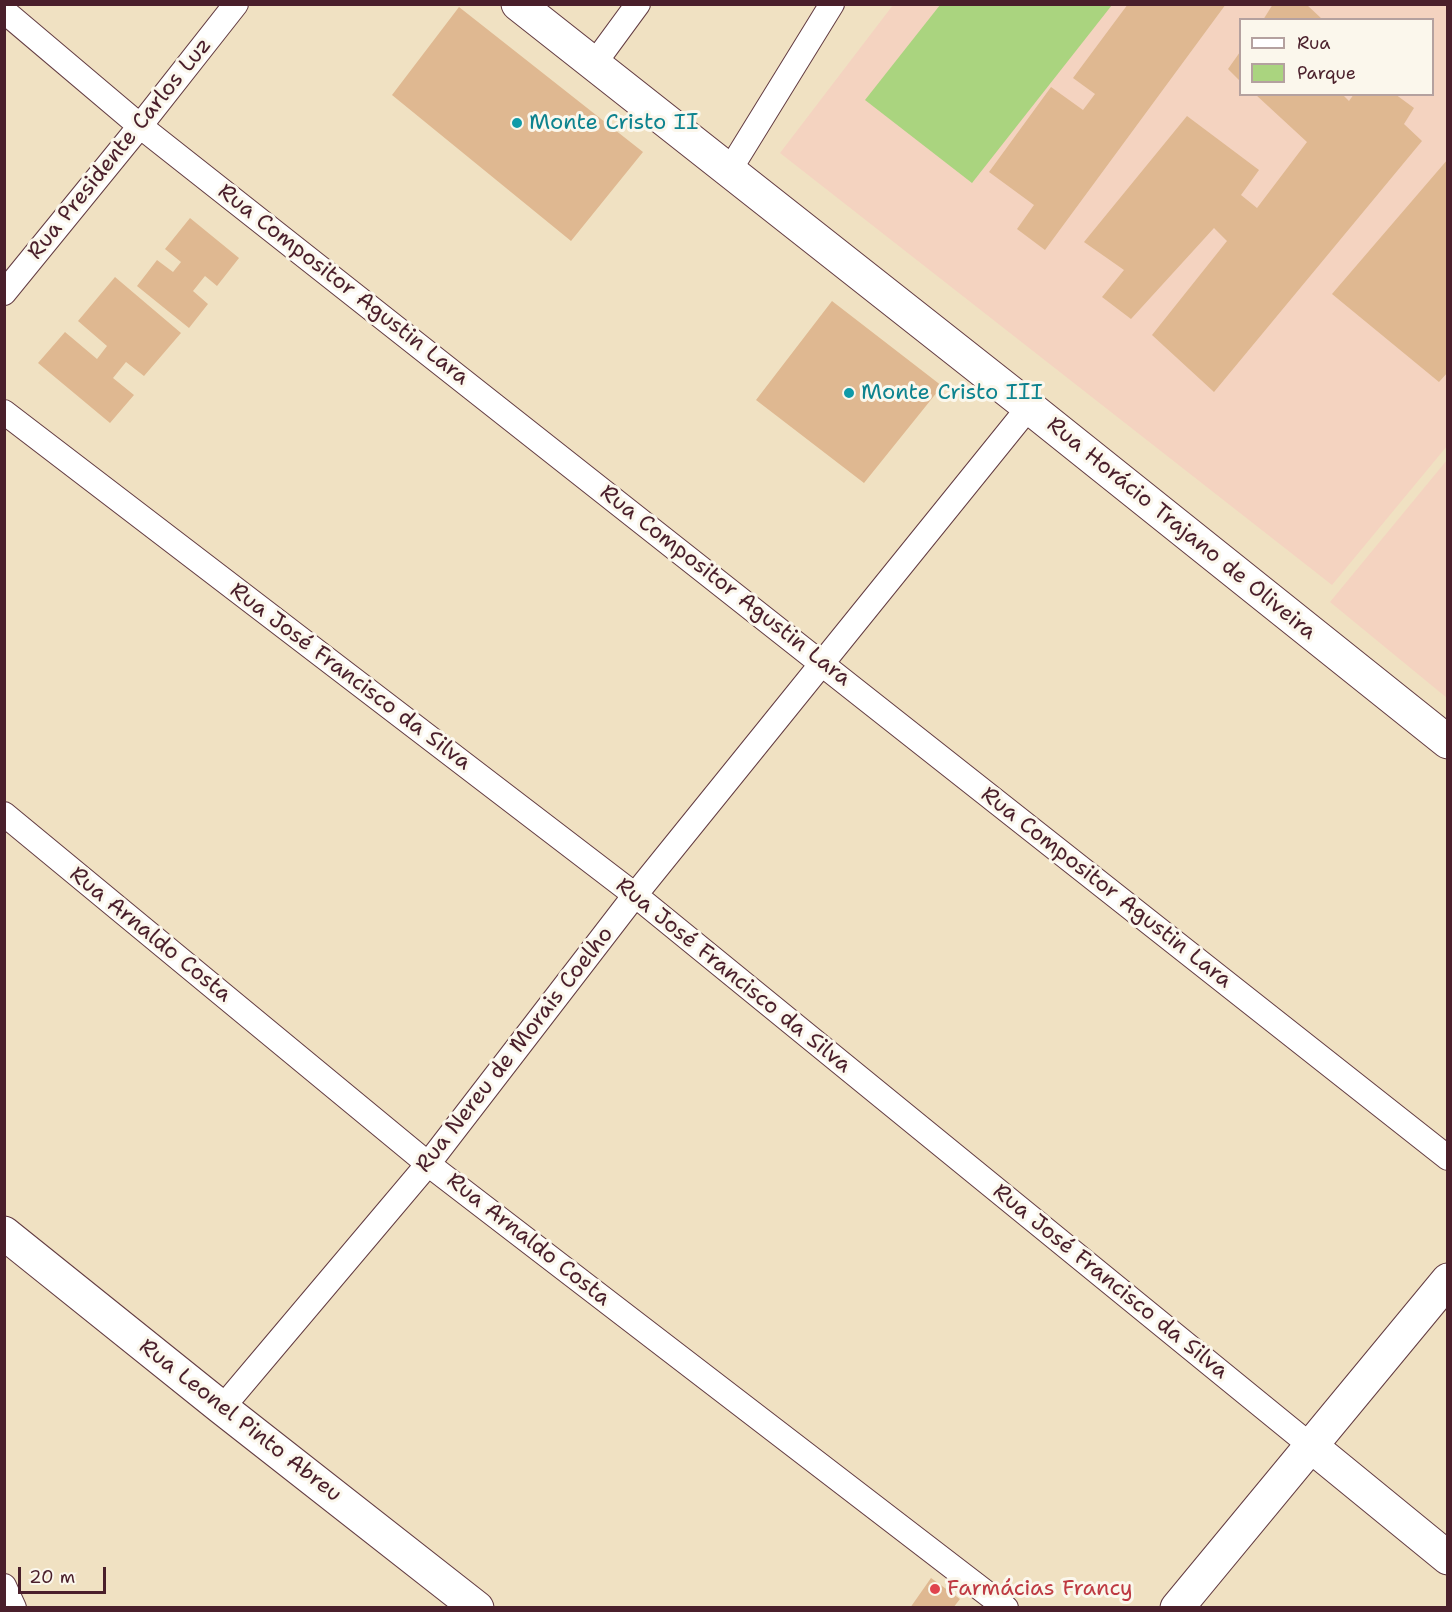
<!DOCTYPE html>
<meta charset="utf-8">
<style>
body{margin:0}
#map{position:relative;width:1452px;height:1612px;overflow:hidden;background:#f0e1c2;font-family:"Shantell Sans",sans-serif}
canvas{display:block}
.frame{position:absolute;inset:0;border:6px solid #4a1f2b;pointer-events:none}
.legend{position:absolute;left:1239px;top:18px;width:195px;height:78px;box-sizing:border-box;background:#fbf7ec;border:2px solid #b4a19f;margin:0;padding:8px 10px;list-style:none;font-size:18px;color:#4a1f2b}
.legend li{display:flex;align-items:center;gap:12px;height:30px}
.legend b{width:30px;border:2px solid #b4a19f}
.scale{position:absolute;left:18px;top:1567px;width:88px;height:27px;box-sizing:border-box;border:3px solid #4a1f2b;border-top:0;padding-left:8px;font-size:18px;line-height:21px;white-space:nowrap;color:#4a1f2b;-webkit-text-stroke:4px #fbf7ec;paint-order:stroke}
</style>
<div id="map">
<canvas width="1452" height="1612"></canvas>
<div class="frame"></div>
<ul class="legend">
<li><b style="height:8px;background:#fff"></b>Rua</li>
<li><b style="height:16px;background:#aad47f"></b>Parque</li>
</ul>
<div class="scale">20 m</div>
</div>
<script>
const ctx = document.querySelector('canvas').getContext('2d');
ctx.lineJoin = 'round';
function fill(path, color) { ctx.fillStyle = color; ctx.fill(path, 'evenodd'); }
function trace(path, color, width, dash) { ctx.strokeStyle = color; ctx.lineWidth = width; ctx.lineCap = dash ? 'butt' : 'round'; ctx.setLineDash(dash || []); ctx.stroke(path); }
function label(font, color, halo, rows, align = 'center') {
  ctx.font = font + ' "Shantell Sans",sans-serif'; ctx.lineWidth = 6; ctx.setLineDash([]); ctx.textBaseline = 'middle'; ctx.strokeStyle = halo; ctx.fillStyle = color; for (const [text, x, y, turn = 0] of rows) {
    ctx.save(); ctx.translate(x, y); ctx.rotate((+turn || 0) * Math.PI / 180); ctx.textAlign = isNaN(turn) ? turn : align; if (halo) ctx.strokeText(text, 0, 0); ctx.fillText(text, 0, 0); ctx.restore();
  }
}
fill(new Path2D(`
 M 893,5 L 1447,5 L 1447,446 L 1332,585 L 780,153 ZM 1240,20 L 1432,20 L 1432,94 L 1240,94 Z
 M 1447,460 L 1447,698 L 1330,602 Z`), '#f4d3c0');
fill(new Path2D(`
 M 940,5 L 1112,5 L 972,183 L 865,100 Z`), '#aad47f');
fill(new Path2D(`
 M 1128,4 L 1226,4 L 1045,250 L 1017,229 L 1034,205 L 989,172 L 1051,87 L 1083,110 L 1095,94 L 1073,78 Z
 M 1273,4 L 1306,4 L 1323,20 L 1263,20 Z
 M 459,7 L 643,152 L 571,241 L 392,95 Z
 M 1240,52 L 1240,81 L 1228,69 Z
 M 1255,94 L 1342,94 L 1349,101 L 1354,94 L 1395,94 L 1414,108 L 1404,124 L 1422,141 L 1214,392 L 1152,335 L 1227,241 L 1214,228 L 1131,319 L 1102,297 L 1124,270 L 1084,242 L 1187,116 L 1259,170 L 1241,195 L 1257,208 L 1307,142 Z
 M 1448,159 L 1448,372 L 1439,382 L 1332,294 Z
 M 190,218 L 239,258 L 217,286 L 205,276 L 193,291 L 208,304 L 189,328 L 137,286 L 157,260 L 173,272 L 181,262 L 165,249 Z
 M 115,277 L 181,333 L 144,376 L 126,362 L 113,378 L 134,395 L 110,423 L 38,363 L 65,332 L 97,359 L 107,346 L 78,321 Z
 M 832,301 L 942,386 L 864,483 L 756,400 Z
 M 931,1578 L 960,1599 L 953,1608 L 910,1608 Z`), '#dfb891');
const street = new Path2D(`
 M 4,11 L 140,126 L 1448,1158
 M 594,64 L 638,4
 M 729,171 L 832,4
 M 4,293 L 140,126 L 236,4
 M 4,412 L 635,895 L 1311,1446
 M 4,814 L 428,1164 L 1006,1608
 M 222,1408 L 428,1164 L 635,895 L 1029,407
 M 4,1586 L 14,1608`);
const secondary = new Path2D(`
 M 4,1233 L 222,1408 L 477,1608
 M 1311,1446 L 1448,1558`);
const primary = new Path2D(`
 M 518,4 L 1029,407 L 1448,742
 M 1177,1608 L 1448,1280`);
trace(street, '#633c42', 26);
trace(secondary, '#633c42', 35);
trace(primary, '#633c42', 35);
trace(street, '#fff', 24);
trace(secondary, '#fff', 33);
trace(primary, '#fff', 33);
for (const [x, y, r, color] of [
 [517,123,6,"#0f9aa8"],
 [849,393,6,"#0f9aa8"],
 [935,1589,6,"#e0444e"]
]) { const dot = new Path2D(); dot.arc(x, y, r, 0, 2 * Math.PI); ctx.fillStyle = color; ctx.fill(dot); trace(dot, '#fbf7ec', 2); }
label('22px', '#0d838f', '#fbf7ec', [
 ["Monte Cristo II",529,123],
 ["Monte Cristo III",861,393]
], 'left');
label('22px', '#4a1f2b', '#fbf7ec', [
 ["Rua Presidente Carlos Luz",120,149,-51],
 ["Rua Compositor Agustin Lara",343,285,38],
 ["Rua Horácio Trajano de Oliveira",1181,529,39],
 ["Rua Compositor Agustin Lara",725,586,38],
 ["Rua José Francisco da Silva",350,677,37],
 ["Rua Compositor Agustin Lara",1106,888,38],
 ["Rua Arnaldo Costa",150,935,39],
 ["Rua José Francisco da Silva",733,976,39],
 ["Rua Nereu de Morais Coelho",515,1050,-52],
 ["Rua Arnaldo Costa",528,1240,38],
 ["Rua José Francisco da Silva",1110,1282,39],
 ["Rua Leonel Pinto Abreu",240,1421,38]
]);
label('22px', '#be3a42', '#fbf7ec', [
 ["Farmácias Francy",947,1589]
], 'left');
</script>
